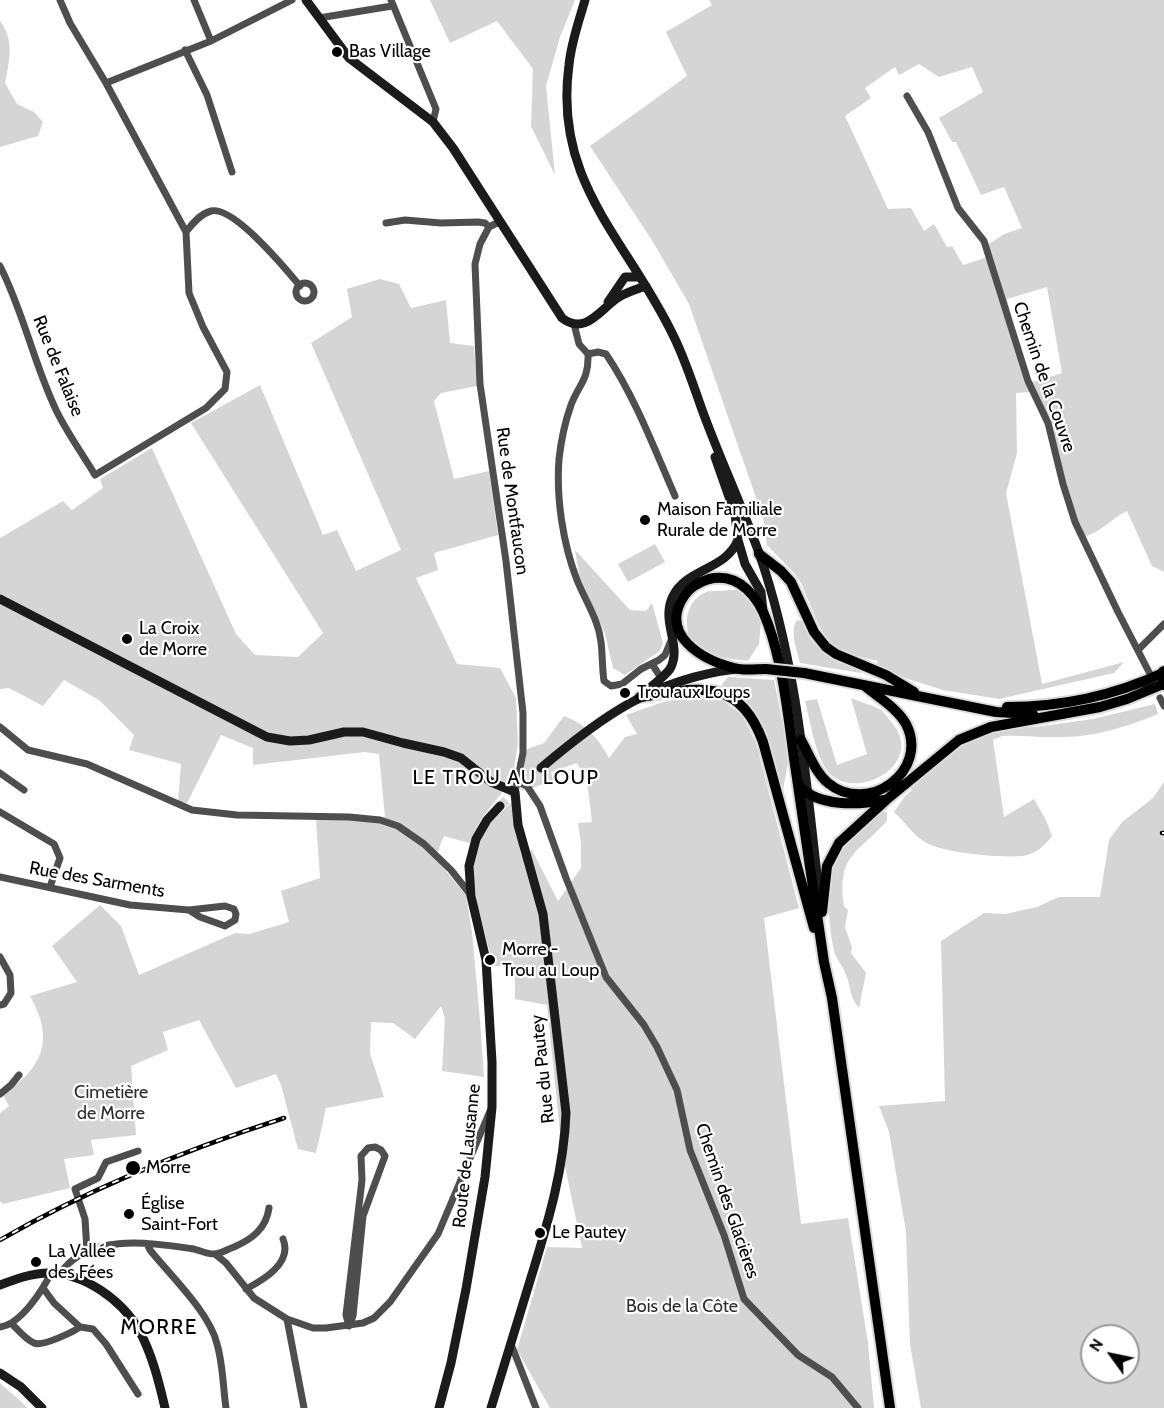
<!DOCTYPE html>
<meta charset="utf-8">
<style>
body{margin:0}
#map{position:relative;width:1164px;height:1408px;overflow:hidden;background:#fff;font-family:Cabin,sans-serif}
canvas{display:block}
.north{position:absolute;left:1080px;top:1324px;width:60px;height:60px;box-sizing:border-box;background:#fff;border:2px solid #999;border-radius:50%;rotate:303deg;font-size:16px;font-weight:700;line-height:24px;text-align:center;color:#000}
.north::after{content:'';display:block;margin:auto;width:21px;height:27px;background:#000;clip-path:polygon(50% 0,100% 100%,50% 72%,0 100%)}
</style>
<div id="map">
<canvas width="1164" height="1408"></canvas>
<div class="north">N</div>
</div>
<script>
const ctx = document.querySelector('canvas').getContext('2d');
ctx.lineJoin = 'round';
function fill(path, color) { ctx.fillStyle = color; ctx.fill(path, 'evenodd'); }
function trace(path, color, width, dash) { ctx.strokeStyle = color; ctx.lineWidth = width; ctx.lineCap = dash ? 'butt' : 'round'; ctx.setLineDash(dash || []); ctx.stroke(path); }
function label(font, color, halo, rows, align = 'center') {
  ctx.font = font + ' Cabin,sans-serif'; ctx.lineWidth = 4.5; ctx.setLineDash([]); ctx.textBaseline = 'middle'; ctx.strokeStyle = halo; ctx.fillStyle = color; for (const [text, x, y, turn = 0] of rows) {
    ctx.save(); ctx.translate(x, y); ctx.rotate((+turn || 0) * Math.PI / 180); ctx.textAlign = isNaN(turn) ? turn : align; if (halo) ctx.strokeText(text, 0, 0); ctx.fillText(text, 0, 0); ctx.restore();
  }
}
fill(new Path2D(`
 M 430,0 L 575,0 L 560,37 L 546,86 L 555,175 L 531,126 L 533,69 L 497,21 L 450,43 Z
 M 709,0 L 1164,0 L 1164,572 L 1152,566 L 1127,511 C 1111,518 1097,537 1079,537 L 1045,421 L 1031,392 L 1016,393 L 1017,453 L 1006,493 L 1042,684 L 1124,662 L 1114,673 L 999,699 L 943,690 L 908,679 L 878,666 L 877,661 L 847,653 L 834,645 L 825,637 L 817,621 L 801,583 L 794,573 L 767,545 L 763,518 L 689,304 L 653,242 L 590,146 L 687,76 L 666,32 L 712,5 ZM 919,64 L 939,77 L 972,67 L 983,92 L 939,118 L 952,142 L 956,142 L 981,195 L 1004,187 L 1022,228 L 1004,234 L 989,244 L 985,258 L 963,265 L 952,246 L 947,247 L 934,224 L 924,231 L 911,208 L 888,209 L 845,116 L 871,98 L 865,88 L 895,67 L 899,75 ZM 1047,287 L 1062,373 L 1033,382 C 1021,370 1012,318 1007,299 Z
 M 0,21 C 15,40 9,62 5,83 L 17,104 L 34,112 L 43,122 L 38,136 L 0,147 Z
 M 380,279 L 399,284 L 411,308 L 446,300 L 450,343 L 474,346 L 477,386 L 441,393 L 434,401 L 454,479 L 489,471 L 498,535 L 434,553 L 438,570 L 416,578 L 457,664 L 500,668 L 516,698 L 518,744 L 512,780 L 482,818 L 469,843 L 444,836 L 435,858 L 466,895 L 472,932 L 480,1020 L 484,1077 L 442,1071 L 445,1019 L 441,1006 L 415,1039 L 393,1023 L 371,1022 L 370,1053 L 384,1097 L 326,1108 L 316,1153 L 298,1149 L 281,1085 L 276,1074 L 236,1088 L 199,1020 L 163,1032 L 168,1050 L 131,1066 L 136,1135 L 91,1140 L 94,1155 L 64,1159 L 70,1188 L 3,1204 L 0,1201 L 0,1113 L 9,1106 L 3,1095 C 28,1077 50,1056 41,1022 C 39,1013 34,1004 30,996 L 77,982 L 52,946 L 100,905 L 121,926 L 139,975 L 235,933 L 249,934 L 289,922 L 281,891 L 320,878 L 316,820 L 385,817 L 379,754 L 365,752 L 253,765 L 253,748 L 221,735 L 187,803 L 178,801 L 181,764 L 129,750 L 134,735 L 99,700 L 64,680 L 43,706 L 9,688 L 0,689 L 0,538 L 63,501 L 72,510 L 103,488 L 100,479 L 152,448 L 236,634 L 255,655 L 298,657 L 323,633 L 191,423 L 260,385 L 323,535 L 337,530 L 356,571 L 401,550 L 311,343 L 352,317 L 347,289 Z
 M 655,544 L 665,562 L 628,582 L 618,564 Z
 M 575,550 L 630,610 L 646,611 L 652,603 L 663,643 L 660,651 L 625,675 L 613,668 L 605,634 L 580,578 Z
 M 729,590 L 739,590 L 749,597 L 761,621 L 759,644 L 748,661 C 733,659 716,658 702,650 C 680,638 682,602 706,592 C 711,590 720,592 729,590 Z
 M 797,620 L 802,621 C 813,655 833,654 861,670 L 861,673 L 800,663 C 797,650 789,632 797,620 Z
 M 728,677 L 774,680 L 789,757 L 783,790 C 776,766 771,740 758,718 C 751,705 736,696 723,688 L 722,684 Z
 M 697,694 L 718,697 L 742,715 L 756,743 L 799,908 L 764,918 L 801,1224 L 848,1218 L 868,1343 L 874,1408 L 550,1408 L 517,1350 L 547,1247 L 582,1248 L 562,1152 L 547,1005 L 515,999 L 515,966 L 493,966 C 486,933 468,884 475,851 C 480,831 498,815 512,802 L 521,855 L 532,850 L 558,901 L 581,868 L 581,844 L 578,823 L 592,822 L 587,781 L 577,763 L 551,772 L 554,780 L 532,788 L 523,772 L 527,749 L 544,743 L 564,716 C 587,725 598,738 609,758 L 625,737 L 637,734 L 626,715 L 660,703 Z
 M 851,698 C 860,702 872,705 881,710 C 885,713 889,720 893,724 C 924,764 860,800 831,775 C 816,761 810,720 805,701 L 817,699 L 837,765 L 867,754 Z
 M 1155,704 L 1158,714 C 1129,726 1095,737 1063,737 C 1042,738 1022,735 1002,736 L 993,740 L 1004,817 L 1034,799 L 1046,820 L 1052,836 C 1045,846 1034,855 1022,856 C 1000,858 942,853 925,842 C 913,835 904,821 894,812 L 905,796 L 912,790 L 909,787 L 955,747 L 997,729 L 1035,727 L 1093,719 Z
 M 1164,782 L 1164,1408 L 921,1408 L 910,1344 L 906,1232 L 889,1132 L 879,1106 L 945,1101 L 941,941 L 984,913 L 1005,914 L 1037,907 L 1059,897 L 1100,897 L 1109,840 L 1122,822 L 1153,798 ZM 1092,1336 L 1128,1336 L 1128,1372 L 1092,1372 Z
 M 881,812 L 887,812 L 887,821 C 857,854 837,854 844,906 L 848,910 L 845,927 L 852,947 L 851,953 L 866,973 L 859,1008 C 848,994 852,989 846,975 C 843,966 836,959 834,950 C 828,925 825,876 839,855 C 849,838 867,825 881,812 Z
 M 0,1383 L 28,1408 L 0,1408 Z`), '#d5d5d5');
trace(new Path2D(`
 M 500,806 L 541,768`), '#d9d9d9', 9, [9, 4.5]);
const primary = new Path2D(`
 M 759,554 L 781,571 L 791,582 L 814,632 L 826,647 L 836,654 L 886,675 L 914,692
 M 766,669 C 756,669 743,671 734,668 C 703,660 658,635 684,596 C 690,587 699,582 709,579 C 740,572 759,598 768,624 C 783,665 788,715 794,758 C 804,826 814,894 824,962 L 832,998 L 890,1408
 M 804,673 L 996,712 L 1033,714
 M 640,697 C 696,688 739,675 763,742 L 814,928
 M 1007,707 C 1062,707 1113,696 1163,673
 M 801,740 C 809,754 815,772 828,783 C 868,816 930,771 906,724 C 897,708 879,698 865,686
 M 799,786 C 819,807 858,805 884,800
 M 822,912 L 827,866 L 839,843 L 886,800 L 959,740 L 991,727 L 1100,707 L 1127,699 L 1163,684`);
const highway = new Path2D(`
 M 1163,673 L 1164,672
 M 1163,684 L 1164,684`);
trace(primary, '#dbdbdb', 14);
trace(highway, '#dbdbdb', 15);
trace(new Path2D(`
 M 60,0 L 70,23 L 106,83
 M 194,0 L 211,41
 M 391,0 L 436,109 L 433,122
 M 319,18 L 392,6
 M 185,50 L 207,95 L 232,172
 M 907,96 L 928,132 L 958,208 L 984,241 L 1028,381 L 1048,423 L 1063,484 L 1075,522 L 1118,612 L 1149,672
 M 499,222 L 489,227 L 480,244 L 475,264 L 480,384 L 506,561 L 523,713 L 523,753 L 515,792
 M 386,223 L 405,220 L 441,223 L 478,222 L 485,223 L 489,227
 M 186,232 C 192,224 200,214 211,211 C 233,205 286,269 300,286
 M 0,266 C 24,313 34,365 57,412 C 68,434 83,455 95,475 L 206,408 L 225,389 L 227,372 L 203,327 L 189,293 L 186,232 L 106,83 L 211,41 L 292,0
 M296 292a9 9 0 1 1 18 0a9 9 0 1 1-18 0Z
 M 574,324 L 579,344 L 588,354 C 589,380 579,384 571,405 C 565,422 561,441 559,459 C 556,498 563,544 577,580 C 583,595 591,608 596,622 C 604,642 601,661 604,681 L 611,686 L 622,684 L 641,669 L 659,660 L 665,655 L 672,638
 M 588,354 L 598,352 L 606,354 C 635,397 654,448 675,496
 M 1138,650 L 1164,624
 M 652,664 L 661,678
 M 1160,698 L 1164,706
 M 0,727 L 28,750 L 87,764 L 192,810 L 237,815 L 349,817 L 380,820 L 398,826 L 424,844 L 451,870 L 470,894
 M 0,773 L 24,790
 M 517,781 L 527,786 L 540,806 L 566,878 L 606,977 L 644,1025 L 657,1047 L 677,1090 L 690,1150 L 724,1235 L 744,1299 L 798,1355 L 832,1377 L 858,1408
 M 0,812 L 54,844 L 60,858 L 50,887
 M 0,877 L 130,905 L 189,910 L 225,906 L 234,909 L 236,914 L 235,920 L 225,926 L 200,917 L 189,910
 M 0,957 L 10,975 L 11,993 L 4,1004 L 0,1005
 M 0,1094 L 11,1085 L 19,1075
 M 375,1147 L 381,1150 L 385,1156 L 363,1216 L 353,1316 L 349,1326 L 346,1315 L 362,1180 L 361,1156 L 368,1148 Z
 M 147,1244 L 150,1250 C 170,1275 210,1313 217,1344 C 223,1364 223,1387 226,1408
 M 87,1251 L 85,1219 L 75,1189 L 98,1178 L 106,1162 L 138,1151
 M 215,1254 L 226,1263 L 254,1298 L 287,1319 L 313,1328 L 326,1328 L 363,1323 L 374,1318 L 390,1302 L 438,1234 L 490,1111
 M 60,1274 C 87,1232 152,1243 194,1249 C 201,1251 210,1255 216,1254 C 222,1253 228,1249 234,1247 C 252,1239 266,1229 269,1208
 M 43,1288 L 54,1303 L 80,1327 L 93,1329 L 106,1344 L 138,1394
 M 246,1289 C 263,1280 293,1263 283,1239
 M 287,1319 L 304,1408
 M 12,1324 C 18,1330 26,1340 34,1343 C 42,1347 73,1332 80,1327
 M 0,1327 C 21,1324 42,1291 51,1273
 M 511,1344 L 536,1408`), '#4e4e4e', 7);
trace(new Path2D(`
 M 306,0 L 349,58 L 433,122 L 453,148 L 562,318 C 586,336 600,309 619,297 C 627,292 637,289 646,286
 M 585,0 C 579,21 571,43 569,65 C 553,183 627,239 673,335 C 686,361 694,388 704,415 C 721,461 742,506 759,553 C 798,664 806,784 820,900
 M 608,302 L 625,277 L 639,277
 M 715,457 L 735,514 L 738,540 L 745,564 L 761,592 L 763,611
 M 0,599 L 267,737 L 290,741 L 309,740 L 344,732 L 363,732 L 403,743 L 444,752 L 461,758 L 491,782 L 515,792 L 518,825 L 543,914 L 566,1113 C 564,1168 549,1219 533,1271 C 519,1317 505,1362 491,1408
 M 646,691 C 654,684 664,677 670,669 C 683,646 660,622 673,596 C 687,568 726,570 738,540
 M 541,768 C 602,716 654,679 736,669
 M 0,1285 C 16,1279 32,1273 49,1273 C 84,1273 122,1300 139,1330 C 152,1354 159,1382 165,1408
 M 0,1373 L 21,1387 L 42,1408
 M 439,1408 L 451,1363 L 466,1289 L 485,1177 L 492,1107 L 492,1062 L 486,960 L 471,896 L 469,866 L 476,839 L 487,820 L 500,806`), '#1b1b1b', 9);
trace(primary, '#000', 10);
trace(highway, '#000', 12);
const rail = new Path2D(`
 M 1162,833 L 1164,833
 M 0,1240 C 90,1188 185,1150 284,1118`);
trace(rail, '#000', 4.5);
trace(rail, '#fff', 2, [7]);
const primaryBridge = new Path2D(`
 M 766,669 L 804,673`);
trace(primaryBridge, '#dbdbdb', 14, []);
trace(primaryBridge, '#000', 10);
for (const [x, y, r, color] of [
 [337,52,6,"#000"],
 [645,520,6,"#000"],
 [127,639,6,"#000"],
 [625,693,6,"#000"],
 [490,960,6,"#000"],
 [133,1168,8,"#000"],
 [129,1214,6,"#000"],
 [540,1233,6,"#000"],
 [36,1262,6,"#000"]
]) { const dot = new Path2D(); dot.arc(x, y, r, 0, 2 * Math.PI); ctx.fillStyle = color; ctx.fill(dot); trace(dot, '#fff', 2); }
label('18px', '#000', '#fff', [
 ["Bas Village",349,52],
 ["Maison Familiale",657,510],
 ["Rurale de Morre",657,531],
 ["La Croix",139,629],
 ["de Morre",139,650],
 ["Trou aux Loups",637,693],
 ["Morre -",502,950],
 ["Trou au Loup",502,971],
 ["Morre",146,1168],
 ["Église",141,1204],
 ["Saint-Fort",141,1225],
 ["Le Pautey",552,1233],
 ["La Vallée",48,1252],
 ["des Fées",48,1273]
], 'left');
label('18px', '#000', '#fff', [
 ["Rue de Falaise",58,366,68],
 ["Chemin de la Couvre",1044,377,71],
 ["Rue de Montfaucon",512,501,82],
 ["Rue des Sarments",97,880,10],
 ["Rue du Pautey",543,1069,-96],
 ["Route de Lausanne",467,1156,-84],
 ["Chemin des Glacières",727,1201,71]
]);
label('18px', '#2c2c2c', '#fff', [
 ["Cimetière",111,1093],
 ["de Morre",111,1114],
 ["Bois de la Côte",682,1307]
]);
ctx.letterSpacing = '1.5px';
label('20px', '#000', '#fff', [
 ["LE TROU AU LOUP",506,778]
]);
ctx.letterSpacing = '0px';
ctx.letterSpacing = '1.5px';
label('21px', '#000', '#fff', [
 ["MORRE",159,1328]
]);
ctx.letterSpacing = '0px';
</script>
